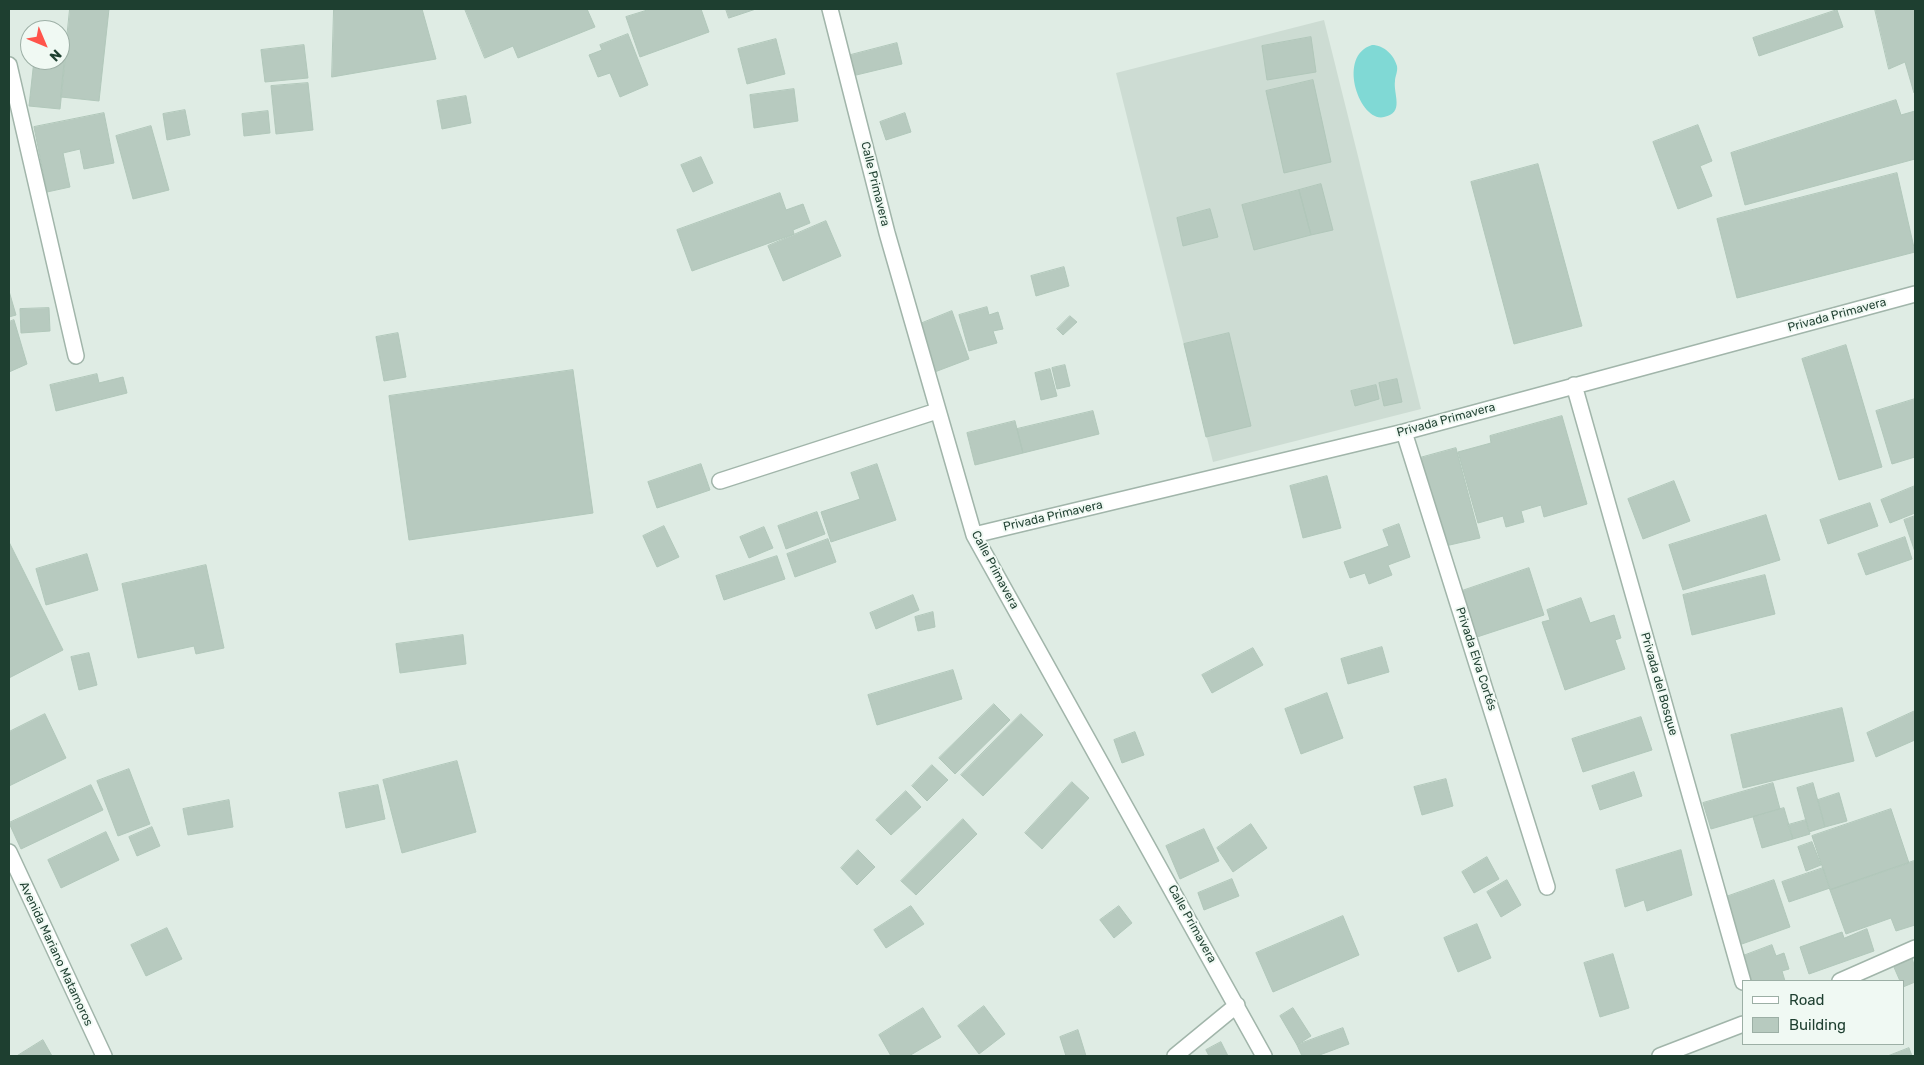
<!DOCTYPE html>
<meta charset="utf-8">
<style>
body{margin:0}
#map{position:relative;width:1924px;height:1065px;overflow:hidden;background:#dfece4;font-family:Rubik,sans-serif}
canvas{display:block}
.frame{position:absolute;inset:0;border:10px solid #1e3f30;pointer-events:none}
.legend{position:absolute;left:1742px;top:980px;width:162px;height:65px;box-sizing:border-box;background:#f0f9f3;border:1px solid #9cafa5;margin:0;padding:6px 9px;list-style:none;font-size:15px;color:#1e3f30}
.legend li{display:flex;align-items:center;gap:10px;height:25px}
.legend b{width:25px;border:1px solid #9cafa5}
.north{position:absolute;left:20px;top:20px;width:50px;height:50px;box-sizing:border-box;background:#f0f9f3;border:1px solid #9cafa5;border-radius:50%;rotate:135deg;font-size:14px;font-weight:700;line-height:20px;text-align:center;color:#1e3f30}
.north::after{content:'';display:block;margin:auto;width:18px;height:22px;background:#ff544b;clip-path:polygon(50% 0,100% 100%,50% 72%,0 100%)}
</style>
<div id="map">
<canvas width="1924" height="1065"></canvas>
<div class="frame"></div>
<ul class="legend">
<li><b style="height:6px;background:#fff"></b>Road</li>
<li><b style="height:14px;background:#b7cabf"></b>Building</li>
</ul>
<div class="north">N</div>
</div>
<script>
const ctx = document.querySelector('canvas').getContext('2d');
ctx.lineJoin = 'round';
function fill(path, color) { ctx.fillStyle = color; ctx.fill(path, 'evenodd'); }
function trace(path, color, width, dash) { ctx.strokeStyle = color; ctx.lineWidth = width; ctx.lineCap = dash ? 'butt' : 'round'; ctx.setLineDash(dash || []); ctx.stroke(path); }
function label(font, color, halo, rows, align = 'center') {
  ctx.font = font + ' Rubik,sans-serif'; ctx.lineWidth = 4; ctx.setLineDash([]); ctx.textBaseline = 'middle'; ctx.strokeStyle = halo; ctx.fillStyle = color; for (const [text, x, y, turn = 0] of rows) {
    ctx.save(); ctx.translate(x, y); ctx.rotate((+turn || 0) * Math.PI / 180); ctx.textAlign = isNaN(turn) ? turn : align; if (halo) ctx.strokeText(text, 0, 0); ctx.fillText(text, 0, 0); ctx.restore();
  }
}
fill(new Path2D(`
 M 1324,20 L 1421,409 L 1213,462 L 1116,73 Z`), '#cddcd3');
fill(new Path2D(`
 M 1372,45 C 1384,45 1394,55 1397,66 C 1398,72 1395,76 1395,81 C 1393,94 1405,113 1384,117 C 1360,123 1336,56 1372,45 Z`), '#80d9d5');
const building = new Path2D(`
 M 70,9 L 109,9 L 99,101 L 61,97 Z
 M 334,9 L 422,9 L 436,59 L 332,77 Z
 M 465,9 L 587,9 L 595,27 L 518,58 L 513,46 L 485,58 Z
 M 651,9 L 701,9 L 709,32 L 640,57 L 626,17 Z
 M 726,9 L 756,9 L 729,18 Z
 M 1875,9 L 1915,9 L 1915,92 L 1914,93 L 1905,62 L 1889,69 Z
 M 1837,10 L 1843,27 L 1759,56 L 1753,38 Z
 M 628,34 L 648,85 L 620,97 L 610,73 L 598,77 L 589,55 L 602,50 L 600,45 Z
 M 1311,37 L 1316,72 L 1267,80 L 1262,46 Z
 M 776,39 L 785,74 L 747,84 L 738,49 Z
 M 60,41 L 67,42 L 60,109 L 29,106 L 34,60 L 60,60 Z
 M 897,43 L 902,64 L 848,77 L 843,57 Z
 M 304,45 L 308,78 L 265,82 L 261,50 Z
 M 1313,80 L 1331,162 L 1284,173 L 1266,91 Z
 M 308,83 L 313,130 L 276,134 L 271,86 Z
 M 794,89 L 798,121 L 754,128 L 750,95 Z
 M 466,96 L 471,123 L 442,129 L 437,101 Z
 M 1896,100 L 1901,115 L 1915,111 L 1915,159 L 1745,205 L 1731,153 Z
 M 185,110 L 190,135 L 167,140 L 163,114 Z
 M 268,111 L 270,133 L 244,136 L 242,114 Z
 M 104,113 L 114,163 L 84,169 L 80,149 L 63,153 L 70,187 L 47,192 L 34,127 Z
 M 905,113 L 911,132 L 886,140 L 880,122 Z
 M 1698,125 L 1712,161 L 1700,166 L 1712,196 L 1678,209 L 1653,142 Z
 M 151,126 L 169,190 L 133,199 L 116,136 Z
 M 701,157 L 713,183 L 693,192 L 681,165 Z
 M 1538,164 L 1582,326 L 1514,344 L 1471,182 Z
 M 1897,173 L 1915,252 L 1737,298 L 1717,219 Z
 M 1321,184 L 1333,230 L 1311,235 L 1299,190 Z
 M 1299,190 L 1311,235 L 1254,250 L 1242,205 Z
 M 780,193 L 786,210 L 803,204 L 810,223 L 793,230 L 794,234 L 692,271 L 677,230 Z
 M 1210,209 L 1218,237 L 1183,246 L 1177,218 Z
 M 826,221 L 841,256 L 783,281 L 768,246 Z
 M 1064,267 L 1069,286 L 1036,296 L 1031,276 Z
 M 9,291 L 16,315 L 9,317 Z
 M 987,307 L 989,315 L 998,312 L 1003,329 L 993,331 L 997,343 L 969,351 L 959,315 Z
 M 49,308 L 50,331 L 21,333 L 20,309 Z
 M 952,311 L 969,359 L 932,373 L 915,326 Z
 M 1070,316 L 1077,322 L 1063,335 L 1057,329 Z
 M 14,320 L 27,364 L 9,372 L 9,322 Z
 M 398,333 L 406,377 L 384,381 L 376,337 Z
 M 1229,333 L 1251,426 L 1206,437 L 1184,344 Z
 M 1846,345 L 1882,467 L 1839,480 L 1802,359 Z
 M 1065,365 L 1070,386 L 1057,389 L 1052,368 Z
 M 1050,369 L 1057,396 L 1041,400 L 1035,373 Z
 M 573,370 L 593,513 L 409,540 L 389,396 Z
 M 97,374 L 99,383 L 123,377 L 127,393 L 56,411 L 50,385 Z
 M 1397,379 L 1402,402 L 1384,406 L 1379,383 Z
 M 1376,385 L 1379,399 L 1355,406 L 1351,391 Z
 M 1915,399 L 1915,457 L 1892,464 L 1876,411 Z
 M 1093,411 L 1099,434 L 1023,453 L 1017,429 Z
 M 1562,416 L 1587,504 L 1544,517 L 1541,505 L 1521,511 L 1524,522 L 1506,527 L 1503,516 L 1478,523 L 1458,452 L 1491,443 L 1490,436 Z
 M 1015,421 L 1023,453 L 975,465 L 967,433 Z
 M 1456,448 L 1480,538 L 1441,547 L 1416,459 Z
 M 701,464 L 710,490 L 657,508 L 648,482 Z
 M 877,464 L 896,520 L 831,542 L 821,512 L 860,499 L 851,473 Z
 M 1327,476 L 1341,528 L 1303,538 L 1290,486 Z
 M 1674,481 L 1690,521 L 1643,539 L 1628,499 Z
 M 1915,486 L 1915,513 L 1890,523 L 1881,500 Z
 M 1870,503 L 1878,526 L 1828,544 L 1820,520 Z
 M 817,512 L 825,534 L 786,549 L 778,526 Z
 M 1766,515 L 1780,560 L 1683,590 L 1669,545 Z
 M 1915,516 L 1915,552 L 1904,520 Z
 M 1399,524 L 1410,557 L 1388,565 L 1392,575 L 1369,584 L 1365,573 L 1350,578 L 1344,562 L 1389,546 L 1383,530 Z
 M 664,526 L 679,557 L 657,567 L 643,536 Z
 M 764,527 L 773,548 L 749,558 L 740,537 Z
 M 1905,537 L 1912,559 L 1866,575 L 1858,554 Z
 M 828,539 L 836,562 L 795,577 L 787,554 Z
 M 9,542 L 63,650 L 9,678 Z
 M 87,554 L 98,590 L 46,605 L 36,569 Z
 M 777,556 L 785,579 L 724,600 L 716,576 Z
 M 206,565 L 224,648 L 196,654 L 194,646 L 138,658 L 122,584 Z
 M 1529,568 L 1544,615 L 1474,638 L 1459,592 Z
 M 1765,575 L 1775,614 L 1692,635 L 1683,595 Z
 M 913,595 L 919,610 L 876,629 L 870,613 Z
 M 1581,598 L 1590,623 L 1614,615 L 1621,638 L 1615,640 L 1625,669 L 1565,690 L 1542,622 L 1550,620 L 1547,610 Z
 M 933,612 L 935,627 L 918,631 L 915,617 Z
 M 463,635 L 466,664 L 400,673 L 396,644 Z
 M 1382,647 L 1389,672 L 1348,684 L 1341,659 Z
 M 1253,648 L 1263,665 L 1212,693 L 1202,675 Z
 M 89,653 L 97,685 L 79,690 L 71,657 Z
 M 953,670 L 962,699 L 877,725 L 868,695 Z
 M 1327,693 L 1343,738 L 1301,754 L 1285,709 Z
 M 994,704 L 1010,720 L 955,774 L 939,758 Z
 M 1842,708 L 1854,761 L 1743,788 L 1731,735 Z
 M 1915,711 L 1915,740 L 1876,757 L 1867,733 Z
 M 45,714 L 66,758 L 9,786 L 9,732 Z
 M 1021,714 L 1043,735 L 983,796 L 961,775 Z
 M 1641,717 L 1652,750 L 1583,772 L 1572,739 Z
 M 1135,732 L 1144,755 L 1122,763 L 1114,740 Z
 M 457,761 L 476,832 L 402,853 L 383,780 Z
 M 932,765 L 948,780 L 927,801 L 912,786 Z
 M 129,769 L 150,824 L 118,836 L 97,781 Z
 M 1634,772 L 1642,796 L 1600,810 L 1592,786 Z
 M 1446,779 L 1453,806 L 1422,815 L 1414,787 Z
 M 1072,782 L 1089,798 L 1042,849 L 1025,833 Z
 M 1773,783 L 1780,809 L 1711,829 L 1703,803 Z
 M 1813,783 L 1825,827 L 1809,832 L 1797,788 Z
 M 91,785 L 103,810 L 21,849 L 9,823 Z
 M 378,785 L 385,819 L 346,828 L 339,793 Z
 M 906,791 L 921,807 L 891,835 L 876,820 Z
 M 1839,793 L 1847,821 L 1825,827 L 1818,800 Z
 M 229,800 L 233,827 L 188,835 L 183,809 Z
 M 1784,808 L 1793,839 L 1762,848 L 1753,817 Z
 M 1891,809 L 1909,863 L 1830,890 L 1812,836 Z
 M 963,819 L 977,834 L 916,895 L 901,881 Z
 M 1806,820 L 1810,834 L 1793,839 L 1788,825 Z
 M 1251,824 L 1267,848 L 1233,872 L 1217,848 Z
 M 152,827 L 160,846 L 137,856 L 129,837 Z
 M 1204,829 L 1219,861 L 1180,879 L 1166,846 Z
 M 106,832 L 119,860 L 61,888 L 48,860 Z
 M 1812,842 L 1821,865 L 1806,871 L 1798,847 Z
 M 858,850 L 875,867 L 857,885 L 841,868 Z
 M 1681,850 L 1692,895 L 1647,911 L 1644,900 L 1625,907 L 1616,870 Z
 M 1487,857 L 1499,879 L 1474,893 L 1462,872 Z
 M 1914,861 L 1915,925 L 1896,931 L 1891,918 L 1846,934 L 1830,890 Z
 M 1823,868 L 1830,888 L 1789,902 L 1782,882 Z
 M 1232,879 L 1239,896 L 1204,910 L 1198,893 Z
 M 1507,880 L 1521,905 L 1501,917 L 1487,892 Z
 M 1774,880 L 1790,927 L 1739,945 L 1723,898 Z
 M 911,906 L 924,924 L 886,948 L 874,930 Z
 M 1119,906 L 1132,923 L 1114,938 L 1100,920 Z
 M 1343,916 L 1359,955 L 1273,992 L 1256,953 Z
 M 1477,924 L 1491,958 L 1458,972 L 1444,938 Z
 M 167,928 L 182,959 L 146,976 L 131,945 Z
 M 1867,929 L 1874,951 L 1809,974 L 1800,947 L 1842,932 L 1844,938 Z
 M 1772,945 L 1776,956 L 1784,953 L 1789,969 L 1782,971 L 1785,981 L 1752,981 L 1743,956 Z
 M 1613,954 L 1629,1008 L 1600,1017 L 1584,963 Z
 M 1912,958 L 1915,968 L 1915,982 L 1903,987 L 1903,981 L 1900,981 L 1893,965 Z
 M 984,1006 L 1005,1034 L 979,1054 L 958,1026 Z
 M 923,1008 L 941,1037 L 909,1056 L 891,1056 L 879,1035 Z
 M 1293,1008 L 1311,1036 L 1297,1045 L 1280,1016 Z
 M 1343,1028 L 1349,1044 L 1317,1056 L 1302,1056 L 1297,1045 Z
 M 1078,1030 L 1086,1056 L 1066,1056 L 1060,1037 Z
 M 43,1040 L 52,1056 L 17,1056 Z
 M 1221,1042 L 1228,1056 L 1209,1056 L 1206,1050 Z
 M 1909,1048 L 1912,1056 L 1888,1056 Z`);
fill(building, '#b7cabf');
trace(building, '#b1c7ba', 1);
const minor = new Path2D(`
 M 830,9 L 887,233 L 974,535 L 1264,1056
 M 9,65 L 76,356
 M 1574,385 L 1743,982
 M 1404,432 L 1547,887
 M 720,481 L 937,411
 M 974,535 L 1404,432 L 1915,294
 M 9,852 L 104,1056
 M 1840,981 L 1915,948
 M 1175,1056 L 1237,1005
 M 1660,1056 L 1743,1024`);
trace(minor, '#a1b5aa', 18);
trace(minor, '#fff', 15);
label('12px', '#1e3f30', '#f0f9f3', [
 ["Calle Primavera",875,184,76],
 ["Privada Primavera",1837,315,-15],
 ["Privada Primavera",1446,420,-15],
 ["Privada Primavera",1053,516,-13],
 ["Calle Primavera",995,570,62],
 ["Privada Elva Cortés",1476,659,72],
 ["Privada del Bosque",1659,684,74],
 ["Calle Primavera",1192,924,61],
 ["Avenida Mariano Matamoros",56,954,65]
]);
</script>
